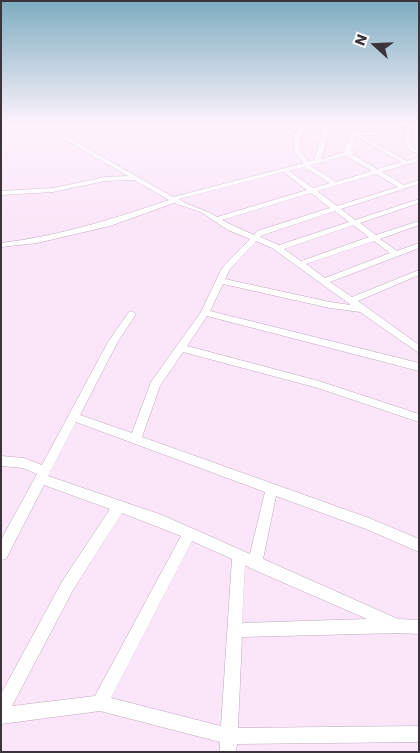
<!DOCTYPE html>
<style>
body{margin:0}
#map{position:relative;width:420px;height:753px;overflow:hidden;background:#fbe5f8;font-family:Poppins,sans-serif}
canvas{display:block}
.frame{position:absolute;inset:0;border:2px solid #3c343b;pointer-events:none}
.north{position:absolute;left:350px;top:20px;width:50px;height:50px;-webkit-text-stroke:4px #fdf8fc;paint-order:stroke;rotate:290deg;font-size:14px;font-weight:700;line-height:20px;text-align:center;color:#3c343b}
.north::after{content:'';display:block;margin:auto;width:18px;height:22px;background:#3c343b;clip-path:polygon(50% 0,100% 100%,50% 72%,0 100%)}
</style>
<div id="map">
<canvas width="420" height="753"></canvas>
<div class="frame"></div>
<div class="north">N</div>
</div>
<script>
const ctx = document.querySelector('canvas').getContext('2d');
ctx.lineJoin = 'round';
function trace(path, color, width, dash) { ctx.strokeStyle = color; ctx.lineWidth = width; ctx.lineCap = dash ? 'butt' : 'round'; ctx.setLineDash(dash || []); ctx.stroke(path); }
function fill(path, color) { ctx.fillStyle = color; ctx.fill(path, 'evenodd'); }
const street = new Path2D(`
 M 45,123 L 50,123 L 57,131 L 173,197 L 304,163 C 295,154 292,149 295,137 L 276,128 L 277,123 L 282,123 L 281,126 L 296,133 L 301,123 L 306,123 L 301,136 L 299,149 L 309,162 L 314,160 L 325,123 L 331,123 L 321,159 L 344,152 L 350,133 L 356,123 L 361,123 L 357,131 L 374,132 L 381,123 L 386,123 L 378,135 L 361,135 L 407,161 L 419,157 L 419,161 L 382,172 L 404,185 L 419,180 L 419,184 L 341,209 L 355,220 L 419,199 L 419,203 L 360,223 L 376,235 L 419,221 L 419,225 L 380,239 L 397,251 L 419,243 L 419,248 L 330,282 L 352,297 L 419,270 L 419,275 L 358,301 L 419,345 L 419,353 L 360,312 L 330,308 L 223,284 L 210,311 L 419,363 L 419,371 L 207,316 L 187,346 L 319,381 L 419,414 L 419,422 L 318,388 L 183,352 L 160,386 L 142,437 L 369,518 L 419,539 L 419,552 L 366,529 L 276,496 L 263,559 L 398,619 L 419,620 L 419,634 L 398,633 L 242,637 L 238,728 L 419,726 L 419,742 L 237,744 L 236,752 L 220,752 L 220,742 L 100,711 L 1,724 L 1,694 L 63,580 L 110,509 L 44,485 L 6,559 L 1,560 L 1,540 L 37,474 L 23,468 L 1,466 L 1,456 L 24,458 L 42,465 L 108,342 L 129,312 L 132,311 L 136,314 L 117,343 L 80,415 L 132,433 L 151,382 L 201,312 L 222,268 L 250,239 L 228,230 L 201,212 L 174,203 L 110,226 L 37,243 L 1,247 L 1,243 C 60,236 113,219 169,200 L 134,180 L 105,181 L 53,192 L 1,195 L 1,191 L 53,188 L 105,177 L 128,176 L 53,133 ZM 355,136 L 401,162 L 377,169 L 352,154 L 356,152 L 351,151 ZM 346,156 L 372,171 L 336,182 L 310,165 ZM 304,167 L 330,183 L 313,188 L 289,171 ZM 283,172 L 307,190 L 217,217 C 205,209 188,206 179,199 ZM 376,174 L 398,187 L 337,206 L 317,191 ZM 311,193 L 330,208 L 257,231 L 254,235 L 234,226 L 222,220 ZM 335,211 L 349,222 L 279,245 L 260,237 L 263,235 ZM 353,225 L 369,237 L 301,261 L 284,249 ZM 256,241 L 272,248 L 351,305 L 330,302 L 225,279 L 230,269 ZM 374,241 L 390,253 L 325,278 L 306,264 ZM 76,422 L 265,492 L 250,554 L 162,515 L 48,476 ZM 122,513 L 181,536 L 95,696 L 12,706 L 73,590 ZM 192,541 L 232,559 L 221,726 L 111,698 ZM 245,565 L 250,568 L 367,619 L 242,623 Z
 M 410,123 L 415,123 L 409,138 L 413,148 L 419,150 L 419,154 L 409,150 L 403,138 Z`);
trace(street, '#bea9bb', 1);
fill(street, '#fff');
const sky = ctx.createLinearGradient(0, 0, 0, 229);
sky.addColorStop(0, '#7cacc0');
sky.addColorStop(0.54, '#fdf3fc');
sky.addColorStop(1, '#fdf3fc00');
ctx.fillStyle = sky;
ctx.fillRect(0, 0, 420, 229);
</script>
